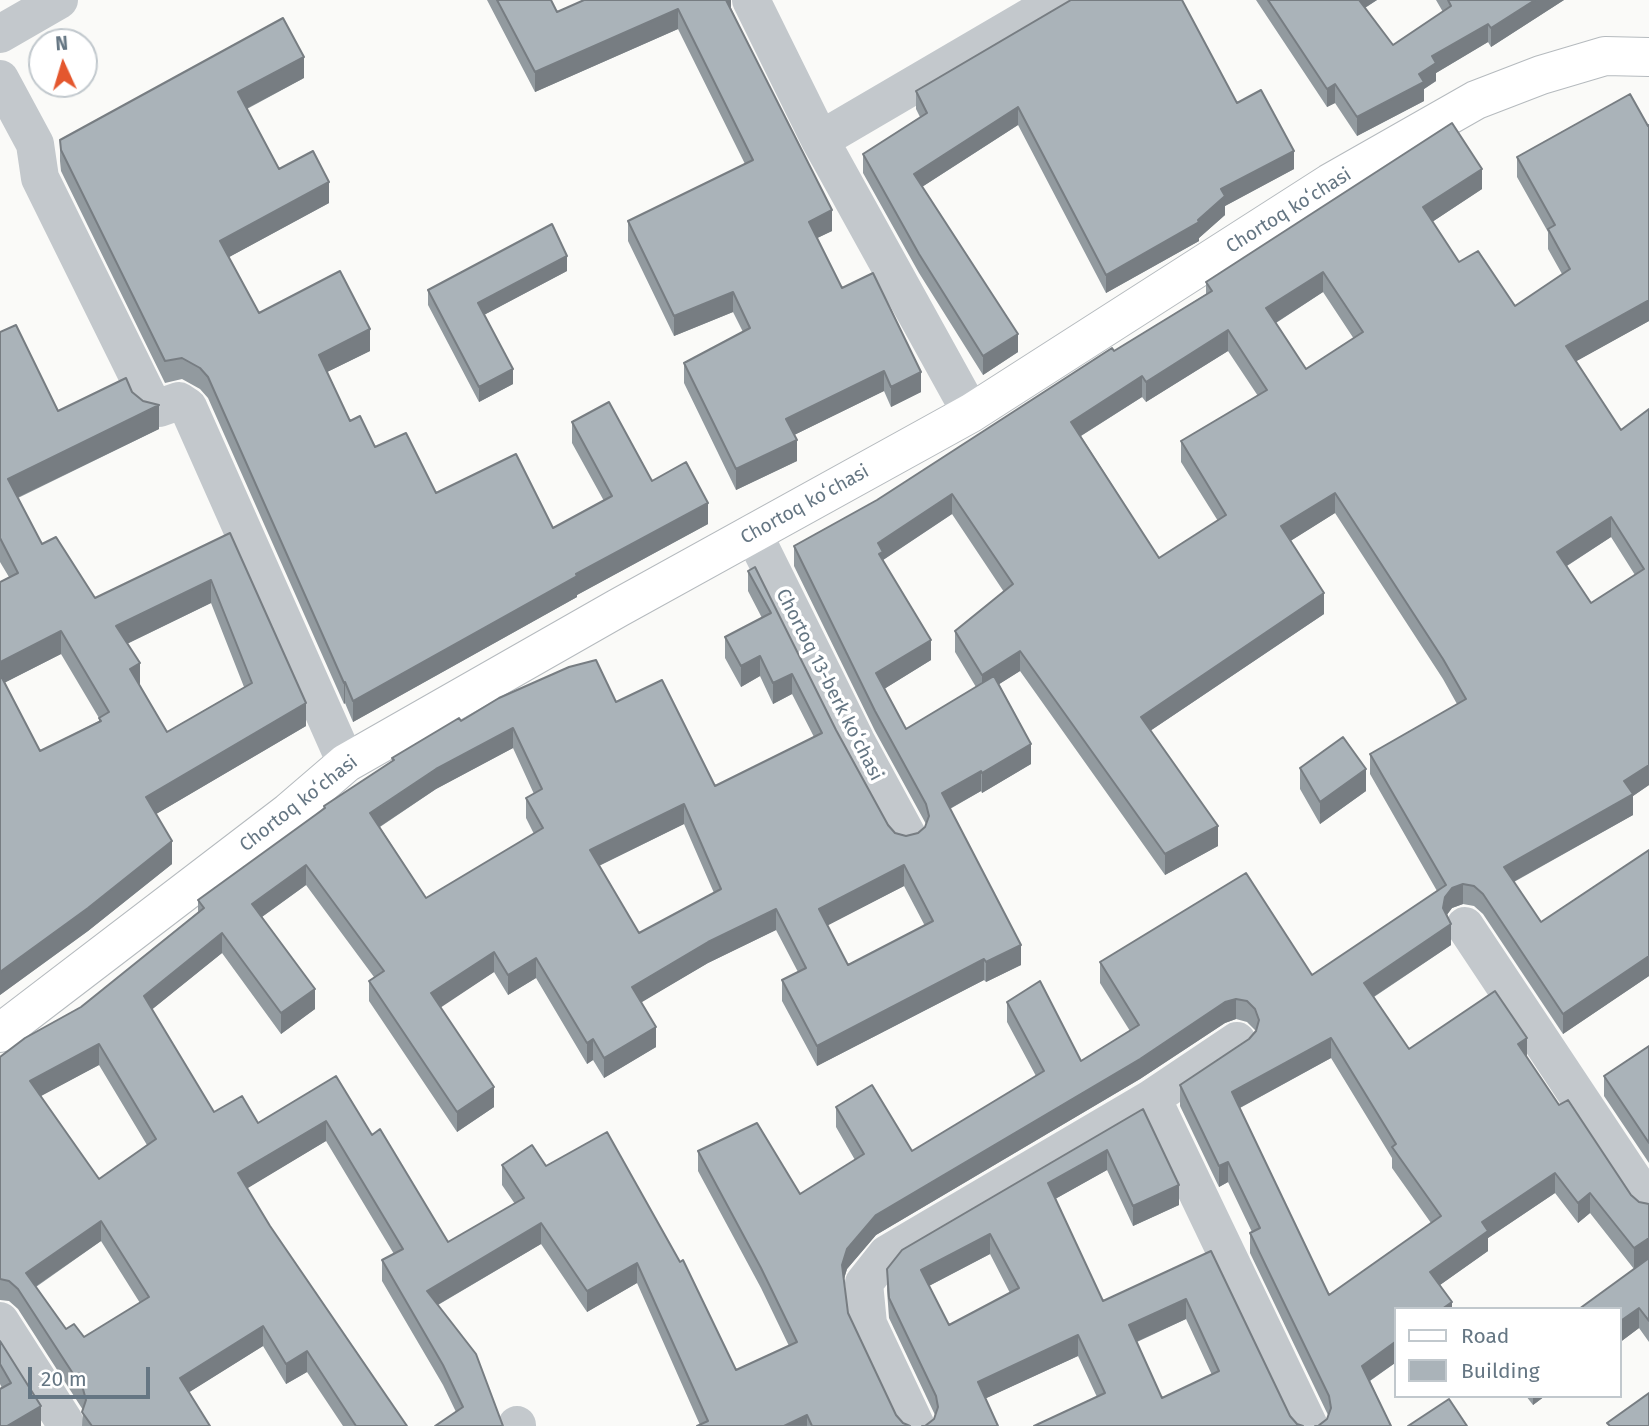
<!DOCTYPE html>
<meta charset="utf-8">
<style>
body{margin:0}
#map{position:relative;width:1649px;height:1426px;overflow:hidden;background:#fafaf8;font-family:"Fira Sans",sans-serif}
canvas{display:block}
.legend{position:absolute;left:1394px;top:1307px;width:228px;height:91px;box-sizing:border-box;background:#fff;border:2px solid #c1c8cd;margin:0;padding:9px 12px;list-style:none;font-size:21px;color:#657683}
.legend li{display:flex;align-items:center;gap:14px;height:35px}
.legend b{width:35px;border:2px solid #c1c8cd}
.north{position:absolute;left:28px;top:28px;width:70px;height:70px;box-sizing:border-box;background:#fff;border:2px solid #c1c8cd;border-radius:50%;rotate:356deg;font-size:19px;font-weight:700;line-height:28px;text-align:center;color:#657683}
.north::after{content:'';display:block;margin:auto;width:24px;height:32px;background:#e4572e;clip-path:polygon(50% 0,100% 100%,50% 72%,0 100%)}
.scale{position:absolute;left:28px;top:1367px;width:122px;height:32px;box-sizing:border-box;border:4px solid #657683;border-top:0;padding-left:9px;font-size:21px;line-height:24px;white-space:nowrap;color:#657683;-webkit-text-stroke:5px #fff;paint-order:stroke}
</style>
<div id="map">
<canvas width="1649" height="1426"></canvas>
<ul class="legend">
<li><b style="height:9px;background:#fff"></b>Road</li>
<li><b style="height:19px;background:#aab3b9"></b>Building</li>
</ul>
<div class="north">N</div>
<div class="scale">20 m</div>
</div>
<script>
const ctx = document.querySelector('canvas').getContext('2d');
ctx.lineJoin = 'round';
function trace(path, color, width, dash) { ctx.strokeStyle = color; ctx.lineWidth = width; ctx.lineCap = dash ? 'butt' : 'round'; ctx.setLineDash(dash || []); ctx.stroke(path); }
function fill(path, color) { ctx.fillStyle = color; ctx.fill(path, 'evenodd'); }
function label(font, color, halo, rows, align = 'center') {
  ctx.font = font + ' "Fira Sans",sans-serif'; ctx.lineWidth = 7; ctx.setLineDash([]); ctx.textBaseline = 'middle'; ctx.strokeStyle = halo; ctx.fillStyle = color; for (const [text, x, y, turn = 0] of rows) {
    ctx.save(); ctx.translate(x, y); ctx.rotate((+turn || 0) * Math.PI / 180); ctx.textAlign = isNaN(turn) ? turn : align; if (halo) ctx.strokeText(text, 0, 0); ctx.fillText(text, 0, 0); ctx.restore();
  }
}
const major = new Path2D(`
 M 0,1033 L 289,812 L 346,763 L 618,608 L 971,413 L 1330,183 L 1476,100 L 1541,75 L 1605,56 L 1649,57`);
trace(major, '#b5babe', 40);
trace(new Path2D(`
 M 751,0 L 820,140 L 971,413
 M 0,34 L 59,0
 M 0,79 L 35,144 L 40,178 L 152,405 L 159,408 L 179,401 L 188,407 L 346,763
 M 820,140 L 1059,0
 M 753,533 L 856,741 L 907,835
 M 1465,926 L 1649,1203
 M 1152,1098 L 1309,1426
 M 0,1321 L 64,1421
 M 517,1425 L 517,1426
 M 916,1426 L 868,1324 L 864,1283 L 887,1254 L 1152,1098 L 1237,1041`), '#c3c8cc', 38);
trace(major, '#fff', 38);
fill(new Path2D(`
 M 487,0 L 551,0 L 557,12 L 731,0 L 731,8 L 832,231 L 817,238 L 842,288 L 921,392 L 891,407 L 884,391 L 794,435 L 797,461 L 736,490 L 684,383 L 684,363 L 743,332 L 733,312 L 674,336 L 628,241 L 628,221 L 745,164 L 678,29 L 535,92 Z
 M 1256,0 L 1377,0 L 1365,8 L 1393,45 L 1443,12 L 1436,0 L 1564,0 L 1491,47 L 1488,42 L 1436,73 L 1436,81 L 1424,89 L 1424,101 L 1357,136 L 1335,103 L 1327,107 Z
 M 304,78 L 247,109 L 279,169 L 329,203 L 229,257 L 259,313 L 370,351 L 327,372 L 350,421 L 375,447 L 436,493 L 553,528 L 604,501 L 572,443 L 572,422 L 708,524 L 577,595 L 577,597 L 353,722 L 345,703 L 344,704 L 208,398 L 200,389 L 182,379 L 165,383 L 61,171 L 60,161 L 60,140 Z
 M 916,91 L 1237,103 L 1294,169 L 1225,206 L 1225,215 L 1199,238 L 1199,241 L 1106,293 L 1018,125 L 922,187 L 1018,352 L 983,375 L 919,273 L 863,173 L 863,154 L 920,117 L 916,109 Z
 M 1630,94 L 1648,126 L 1649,125 L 1649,321 L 1576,361 L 1621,430 L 1649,409 L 1649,785 L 1633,796 L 1633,815 L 1514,882 L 1541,922 L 1649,850 L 1649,976 L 1563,1034 L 1483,914 L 1474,906 L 1463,904 L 1452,908 L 1447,915 L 1451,924 L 1451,945 L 1374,997 L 1409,1049 L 1495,991 L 1527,1038 L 1527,1057 L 1559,1105 L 1568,1100 L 1631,1195 L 1639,1202 L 1649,1204 L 1649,1258 L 1634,1269 L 1590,1213 L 1578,1223 L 1555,1193 L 1488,1238 L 1488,1251 L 1440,1285 L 1452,1302 L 1452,1309 L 1395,1309 L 1395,1363 L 1370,1381 L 1391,1426 L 1315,1426 L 1318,1426 L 1327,1419 L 1328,1415 L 1250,1253 L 1250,1233 L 1252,1232 L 1228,1182 L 1219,1187 L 1180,1106 L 1180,1085 L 1249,1039 L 1256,1031 L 1247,1022 L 1236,1019 L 1225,1023 L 1140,1079 L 876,1235 L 847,1269 L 844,1279 L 848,1313 L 896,1415 L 903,1423 L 910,1426 L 697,1426 L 700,1425 L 637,1283 L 587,1312 L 541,1244 L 438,1305 L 476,1354 L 503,1426 L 435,1426 L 456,1412 L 443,1385 L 382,1281 L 382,1260 L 394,1254 L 326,1141 L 247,1188 L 270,1226 L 407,1426 L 343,1426 L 307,1372 L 286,1384 L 263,1346 L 189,1392 L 210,1426 L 82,1426 L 83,1410 L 18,1309 L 9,1301 L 0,1300 L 0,1057 L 25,1038 L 81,1007 L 198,912 L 198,900 L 324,809 L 324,806 L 392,761 L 392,758 L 459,718 L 461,721 L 499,698 L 569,667 L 596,660 L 616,702 L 662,680 L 715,786 L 814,737 L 792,694 L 773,704 L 760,676 L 741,687 L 725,658 L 725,637 L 762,618 L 748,591 L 748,571 L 755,567 L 836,730 L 888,825 L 895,833 L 906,836 L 918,833 L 925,827 L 926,824 L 875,731 L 794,566 L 794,546 L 877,500 L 1112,348 L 1114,351 L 1206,294 L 1206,282 L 1452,123 L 1482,169 L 1482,189 L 1432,222 L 1459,262 L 1478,251 L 1515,306 L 1562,274 L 1548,249 L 1548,232 L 1517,177 L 1517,157 ZM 1323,292 L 1354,339 L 1306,369 L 1276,323 ZM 1228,351 L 1258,396 L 1181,441 L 1181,462 L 1218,521 L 1159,558 L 1081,436 L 1142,397 L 1146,402 ZM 1335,513 L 1443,679 L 1457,704 L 1370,754 L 1370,774 L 1437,891 L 1312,975 L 1246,873 L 1100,962 L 1100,983 L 1130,1031 L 1081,1061 L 1040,981 L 1007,1002 L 1007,1022 L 1036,1076 L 912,1151 L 872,1085 L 836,1107 L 836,1127 L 855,1160 L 800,1194 L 757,1123 L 698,1151 L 698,1171 L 761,1288 L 789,1346 L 736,1370 L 683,1260 L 680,1262 L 607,1132 L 546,1166 L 532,1145 L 502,1165 L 502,1185 L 515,1204 L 448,1242 L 380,1129 L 372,1135 L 336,1076 L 258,1123 L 242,1096 L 214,1112 L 152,1009 L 222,953 L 281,1034 L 315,1009 L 315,989 L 262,917 L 306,885 L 374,977 L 369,981 L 369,1001 L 457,1132 L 494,1107 L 494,1087 L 440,1007 L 494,972 L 508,995 L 536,978 L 587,1064 L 593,1060 L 604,1078 L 656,1047 L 656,1027 L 641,1002 L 708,963 L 776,930 L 798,972 L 782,980 L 782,1001 L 817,1066 L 984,980 L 986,982 L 1021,965 L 1021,945 L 950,809 L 981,791 L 982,793 L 1031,764 L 1031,744 L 999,684 L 1020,671 L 1165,875 L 1218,846 L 1218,826 L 1150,731 L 1324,614 L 1324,593 L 1290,541 ZM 952,514 L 1004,592 L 955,631 L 955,652 L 976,687 L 906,729 L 884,689 L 931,660 L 931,640 L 883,562 L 883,560 ZM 1611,537 L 1635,575 L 1591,603 L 1567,566 ZM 513,748 L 534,794 L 526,798 L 526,818 L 534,834 L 426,898 L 380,827 L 436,789 ZM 684,824 L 714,893 L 639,933 L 599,866 ZM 904,886 L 925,926 L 848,965 L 827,925 ZM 1331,1058 L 1392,1158 L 1392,1168 L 1431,1223 L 1329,1295 L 1240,1108 ZM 99,1065 L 147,1145 L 99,1179 L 40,1096 ZM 101,1241 L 140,1303 L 84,1337 L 74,1324 L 66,1329 L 36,1287 Z
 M 567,271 L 484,315 L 513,384 L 479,402 L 428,305 L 428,290 Z
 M 0,332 L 58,411 L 132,392 L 159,429 L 18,498 L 42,544 L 95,598 L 230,533 L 306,726 L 156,814 L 172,864 L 88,931 L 0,995 L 0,582 L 9,577 L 0,562 ZM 211,603 L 244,687 L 167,732 L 140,686 L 127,644 ZM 61,654 L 99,718 L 99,721 L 40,751 L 4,683 Z
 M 1300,768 L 1366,791 L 1320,824 L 1300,789 Z
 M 1649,1046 L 1649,1163 L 1604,1096 L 1604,1076 Z
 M 1143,1109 L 1179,1205 L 1133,1226 L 1107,1170 L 1055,1199 L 1103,1301 L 1211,1251 L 1290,1416 L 1097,1397 L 1078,1356 L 925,1426 L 934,1419 L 935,1415 L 889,1318 L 887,1290 L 887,1269 ZM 990,1254 L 1010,1293 L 949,1325 L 929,1286 ZM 1186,1319 L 1212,1375 L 1162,1398 L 1137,1342 Z
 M 1649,1258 L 1649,1342 L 1639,1328 L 1619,1343 L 1619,1309 Z
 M 0,1341 L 41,1426 L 2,1388 L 0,1384 Z
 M 1526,1396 L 1545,1396 L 1533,1405 Z`), '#929a9f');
fill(new Path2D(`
 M 723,0 L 731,0 L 731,8 Z
 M 1355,0 L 1377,0 L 1355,14 Z
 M 1535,0 L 1564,0 L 1491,47 L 1491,28 Z
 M 678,9 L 678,29 L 535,92 L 535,72 Z
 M 1488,24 L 1488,42 L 1436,73 L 1436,81 L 1424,89 L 1424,101 L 1357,136 L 1357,117 L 1419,74 L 1432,56 Z
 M 304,57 L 304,78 L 238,113 L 238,92 Z
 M 1335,84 L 1335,103 L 1327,107 L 1327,89 Z
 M 1018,107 L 1018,125 L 914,192 L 914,174 Z
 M 1294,151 L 1294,169 L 1225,206 L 1225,215 L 1199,238 L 1199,241 L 1106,293 L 1106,275 L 1198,220 L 1221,189 Z
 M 1482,169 L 1482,189 L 1423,228 L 1423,207 Z
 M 329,182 L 329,203 L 220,262 L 220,241 Z
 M 832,210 L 832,231 L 809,242 L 809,222 Z
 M 567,256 L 567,271 L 478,318 L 478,303 Z
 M 1323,272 L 1323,292 L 1266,329 L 1266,308 Z
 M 733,292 L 733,312 L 674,336 L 674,316 Z
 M 1649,300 L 1649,321 L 1566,367 L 1566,346 Z
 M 370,329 L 370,351 L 319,376 L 319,355 Z
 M 1228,330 L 1228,351 L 1146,402 L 1146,382 Z
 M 1018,334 L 1018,352 L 983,375 L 983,356 Z
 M 513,369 L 513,384 L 479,402 L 479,387 Z
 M 884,371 L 884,391 L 786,439 L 786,419 Z
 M 921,372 L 921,392 L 891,407 L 891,387 Z
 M 1142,376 L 1142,397 L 1071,442 L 1071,422 Z
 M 159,405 L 159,429 L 8,502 L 8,479 Z
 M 797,440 L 797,461 L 736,490 L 736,469 Z
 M 1335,493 L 1335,513 L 1281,547 L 1281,526 Z
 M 952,494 L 952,514 L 883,560 L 883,572 L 879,575 L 878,543 Z
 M 708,503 L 708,524 L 577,595 L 577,597 L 353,722 L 353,701 L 576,574 Z
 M 1611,517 L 1611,537 L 1557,572 L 1557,552 Z
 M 211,580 L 211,603 L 116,649 L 116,626 Z
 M 1324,593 L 1324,614 L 1141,737 L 1141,717 Z
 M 61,631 L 61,654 L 0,685 L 0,662 Z
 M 931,640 L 931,660 L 876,694 L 876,673 Z
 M 1020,651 L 1020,671 L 982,695 L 982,675 Z
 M 760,656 L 760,676 L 741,687 L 741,666 Z
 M 140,663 L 140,686 L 130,669 Z
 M 792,674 L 792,694 L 773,704 L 773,683 Z
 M 345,682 L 345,703 L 344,704 L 344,683 Z
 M 306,703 L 306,726 L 146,820 L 146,797 Z
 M 513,728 L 513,748 L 436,789 L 370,833 L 370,813 L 436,769 Z
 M 1031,744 L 1031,764 L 982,793 L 982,773 Z
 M 1649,765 L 1649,785 L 1633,796 L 1633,815 L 1504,887 L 1504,867 L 1624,781 Z
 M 1366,769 L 1366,791 L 1320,824 L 1320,802 Z
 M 981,771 L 981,791 L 942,813 L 942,793 Z
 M 684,804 L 684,824 L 590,870 L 590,850 Z
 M 1218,826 L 1218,846 L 1165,875 L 1165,854 Z
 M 172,841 L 172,864 L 88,931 L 0,995 L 0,972 Z
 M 306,865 L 306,885 L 252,924 L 252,904 Z
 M 904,865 L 904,886 L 819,930 L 819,909 Z
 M 1463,884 L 1463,904 L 1452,908 L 1445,917 L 1443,908 L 1445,897 L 1452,888 Z
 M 776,909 L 776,930 L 708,963 L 632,1008 L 632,987 L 708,942 Z
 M 1451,924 L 1451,945 L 1364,1003 L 1364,983 Z
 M 222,933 L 222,953 L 144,1016 L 144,996 Z
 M 1021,945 L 1021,965 L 986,982 L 986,962 Z
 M 494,952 L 494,972 L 431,1014 L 431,993 Z
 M 1649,956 L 1649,976 L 1563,1034 L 1563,1014 Z
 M 536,958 L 536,978 L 508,995 L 508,975 Z
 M 984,959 L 984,980 L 817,1066 L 817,1046 Z
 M 315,989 L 315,1009 L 281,1034 L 281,1013 Z
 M 1236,999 L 1236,1019 L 1225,1023 L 1140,1079 L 876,1235 L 847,1269 L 842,1285 L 842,1265 L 847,1249 L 876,1215 L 1225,1002 Z
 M 656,1027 L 656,1047 L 604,1078 L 604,1058 Z
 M 1331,1038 L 1331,1058 L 1232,1112 L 1232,1092 Z
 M 1527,1038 L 1527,1058 L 1518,1044 Z
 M 593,1039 L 593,1060 L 587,1064 L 587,1043 Z
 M 99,1044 L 99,1065 L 30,1102 L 30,1081 Z
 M 494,1087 L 494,1107 L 457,1132 L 457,1112 Z
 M 326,1121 L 326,1141 L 238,1194 L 238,1173 Z
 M 1107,1150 L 1107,1170 L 1048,1203 L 1048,1183 Z
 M 1228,1162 L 1228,1182 L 1219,1187 L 1219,1166 Z
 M 1555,1173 L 1555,1193 L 1488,1238 L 1488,1251 L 1430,1292 L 1430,1272 L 1482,1222 Z
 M 1179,1185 L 1179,1205 L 1133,1226 L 1133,1206 Z
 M 1590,1193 L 1590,1213 L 1578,1223 L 1578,1203 Z
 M 101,1221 L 101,1241 L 26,1293 L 26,1273 Z
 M 541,1223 L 541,1244 L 427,1311 L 427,1291 Z
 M 990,1234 L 990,1254 L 921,1290 L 921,1270 Z
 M 1649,1238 L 1649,1258 L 1634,1269 L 1634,1248 Z
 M 637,1263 L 637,1283 L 587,1312 L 587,1291 Z
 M 1186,1299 L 1186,1319 L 1129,1345 L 1129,1325 Z
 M 1452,1302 L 1452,1309 L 1442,1309 Z
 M 1639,1308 L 1639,1328 L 1619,1343 L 1619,1322 Z
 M 263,1326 L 263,1346 L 180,1398 L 180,1378 Z
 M 1078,1335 L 1078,1356 L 978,1402 L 978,1382 Z
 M 1395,1342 L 1395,1363 L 1362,1386 L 1362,1366 Z
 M 307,1351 L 307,1372 L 286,1384 L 286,1364 Z
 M 1533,1396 L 1545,1396 L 1533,1405 Z
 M 41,1406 L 41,1426 L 7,1426 Z
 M 807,1415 L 807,1426 L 784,1426 Z`), '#777d82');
const building = new Path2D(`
 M 497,0 L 551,0 L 557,12 L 584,0 L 726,0 L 832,210 L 809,222 L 842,288 L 873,273 L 921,372 L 891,387 L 884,371 L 786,419 L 797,440 L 736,469 L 684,363 L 750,328 L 733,292 L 674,316 L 628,221 L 753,160 L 678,9 L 535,72 Z
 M 1071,0 L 1182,0 L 1237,103 L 1261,90 L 1294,151 L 1221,189 L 1225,196 L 1198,220 L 1199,222 L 1106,275 L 1018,107 L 914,174 L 1018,334 L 983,356 L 919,254 L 863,154 L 927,113 L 916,91 Z
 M 1268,0 L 1359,0 L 1393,45 L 1451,6 L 1448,0 L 1535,0 L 1491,28 L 1488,24 L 1432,56 L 1436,63 L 1419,74 L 1424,82 L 1357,117 L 1335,84 L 1327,89 Z
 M 283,18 L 304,57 L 238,92 L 279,169 L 313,151 L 329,182 L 220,241 L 259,313 L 340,271 L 370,329 L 319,355 L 350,421 L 360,416 L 375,447 L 406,433 L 436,493 L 516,454 L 553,528 L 612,496 L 572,422 L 609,402 L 652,481 L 686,462 L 708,503 L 576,574 L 577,576 L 353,701 L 345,682 L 344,683 L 208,377 L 200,368 L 182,358 L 165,361 L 61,150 L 60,140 Z
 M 1630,94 L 1648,126 L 1649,125 L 1649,300 L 1566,346 L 1621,430 L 1649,409 L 1649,765 L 1624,781 L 1633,794 L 1504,867 L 1541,922 L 1649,850 L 1649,956 L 1563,1014 L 1483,894 L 1474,886 L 1463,884 L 1452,888 L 1445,897 L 1443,908 L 1451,924 L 1364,983 L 1409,1049 L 1495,991 L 1527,1038 L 1518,1044 L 1559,1105 L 1568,1100 L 1631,1195 L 1639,1202 L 1649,1204 L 1649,1238 L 1634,1248 L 1590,1193 L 1578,1203 L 1555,1173 L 1482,1222 L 1488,1231 L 1430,1272 L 1452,1302 L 1442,1309 L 1395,1309 L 1395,1342 L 1362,1366 L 1391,1426 L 1315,1426 L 1318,1426 L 1327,1419 L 1331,1408 L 1329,1396 L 1250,1233 L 1260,1228 L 1228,1162 L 1219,1166 L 1180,1085 L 1249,1039 L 1256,1031 L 1259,1020 L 1255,1009 L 1247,1001 L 1236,999 L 1225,1002 L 1140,1059 L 876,1215 L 847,1249 L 842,1265 L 848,1313 L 896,1415 L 903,1423 L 910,1426 L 812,1426 L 807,1415 L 784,1426 L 697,1426 L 708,1421 L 637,1263 L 587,1291 L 541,1223 L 427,1291 L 476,1354 L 503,1426 L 435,1426 L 463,1407 L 443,1365 L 382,1260 L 403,1249 L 326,1121 L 238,1173 L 270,1226 L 407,1426 L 356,1426 L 307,1351 L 286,1364 L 263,1326 L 180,1378 L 210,1426 L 92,1426 L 82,1412 L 86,1400 L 83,1389 L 18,1289 L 9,1281 L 0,1279 L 0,1057 L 25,1038 L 81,1007 L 204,908 L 198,900 L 325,808 L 324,806 L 394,760 L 392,758 L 459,718 L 461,721 L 499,698 L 569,667 L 596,660 L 616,702 L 662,680 L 715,786 L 822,733 L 792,674 L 773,683 L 760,656 L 741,666 L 725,637 L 771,613 L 748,571 L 755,567 L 836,730 L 888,825 L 895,833 L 906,836 L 918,833 L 925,827 L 929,816 L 926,804 L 875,711 L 794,546 L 877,500 L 1112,348 L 1114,351 L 1212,291 L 1206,282 L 1452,123 L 1482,169 L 1423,207 L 1459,262 L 1478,251 L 1515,306 L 1570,269 L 1548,229 L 1555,225 L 1517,157 ZM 1323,272 L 1363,332 L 1306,369 L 1266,308 ZM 1228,330 L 1267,390 L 1181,441 L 1226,515 L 1159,558 L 1071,422 L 1142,376 L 1146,382 ZM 1335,493 L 1443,659 L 1466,699 L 1370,754 L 1446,885 L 1312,975 L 1246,873 L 1100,962 L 1139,1025 L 1081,1061 L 1040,981 L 1007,1002 L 1044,1071 L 912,1151 L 872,1085 L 836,1107 L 864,1154 L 800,1194 L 757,1123 L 698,1151 L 761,1268 L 797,1342 L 736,1370 L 683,1260 L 680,1262 L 607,1132 L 546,1166 L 532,1145 L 502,1165 L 524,1198 L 448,1242 L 380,1129 L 372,1135 L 336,1076 L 258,1123 L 242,1096 L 214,1112 L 144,996 L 222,933 L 281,1013 L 315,989 L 252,904 L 306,865 L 384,971 L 369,981 L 457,1112 L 494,1087 L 431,993 L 494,952 L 508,975 L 536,958 L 587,1043 L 593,1039 L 604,1058 L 656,1027 L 632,987 L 708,942 L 776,909 L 806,968 L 782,980 L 817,1046 L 984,959 L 986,962 L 1021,945 L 942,793 L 981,771 L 982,773 L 1031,744 L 994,676 L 906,729 L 876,673 L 931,640 L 879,554 L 883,552 L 878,543 L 952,494 L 1013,584 L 955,631 L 982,675 L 1020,651 L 1165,854 L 1218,826 L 1141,717 L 1324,593 L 1281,526 ZM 1611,517 L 1644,569 L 1591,603 L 1557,552 ZM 513,728 L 542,789 L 526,798 L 543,828 L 426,898 L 370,813 L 436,769 ZM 684,804 L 721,889 L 639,933 L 590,850 ZM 904,865 L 933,921 L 848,965 L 819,909 ZM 1331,1038 L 1396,1144 L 1392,1147 L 1441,1216 L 1329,1295 L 1232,1092 ZM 99,1044 L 156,1139 L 99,1179 L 30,1081 ZM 101,1221 L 149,1297 L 84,1337 L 74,1324 L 66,1329 L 26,1273 Z
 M 552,224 L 567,256 L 478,303 L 513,369 L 479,387 L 428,290 Z
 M 16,325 L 58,411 L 126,378 L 132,392 L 143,401 L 159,405 L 8,479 L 42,544 L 56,537 L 95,598 L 230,533 L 306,703 L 146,797 L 172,841 L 88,908 L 0,972 L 0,674 L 40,751 L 101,721 L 99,718 L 109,712 L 61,631 L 0,662 L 0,582 L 18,573 L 0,538 L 0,332 ZM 211,580 L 252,683 L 167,732 L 130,669 L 140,663 L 116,626 Z
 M 1343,737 L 1366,769 L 1320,802 L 1300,768 Z
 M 1649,1046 L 1649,1143 L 1604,1076 Z
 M 1143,1109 L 1179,1185 L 1133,1206 L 1107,1150 L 1048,1183 L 1103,1301 L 1211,1251 L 1290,1416 L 1297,1424 L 1303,1426 L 1034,1426 L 1105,1393 L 1078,1335 L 978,1382 L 998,1426 L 922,1426 L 925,1426 L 934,1419 L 938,1407 L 936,1396 L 889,1298 L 887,1269 L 902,1250 ZM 990,1234 L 1019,1288 L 949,1325 L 921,1270 ZM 1186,1299 L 1219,1371 L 1162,1398 L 1129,1325 Z
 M 1649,1258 L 1649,1321 L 1639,1308 L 1619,1322 L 1619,1309 L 1579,1309 Z
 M 0,1341 L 41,1406 L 7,1426 L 0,1426 L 0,1389 L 11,1383 L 0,1364 Z
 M 1649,1393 L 1649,1426 L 1610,1426 L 1607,1423 Z
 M 1449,1399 L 1467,1426 L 1408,1426 Z`);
fill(building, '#aab3b9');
trace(building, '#777d82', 2);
label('19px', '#657683', '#fff', [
 ["Chortoq koʻchasi",1289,211,-32],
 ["Chortoq koʻchasi",805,505,-29],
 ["Chortoq 13-berk koʻchasi",829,685,63],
 ["Chortoq koʻchasi",299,804,-38]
]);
</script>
